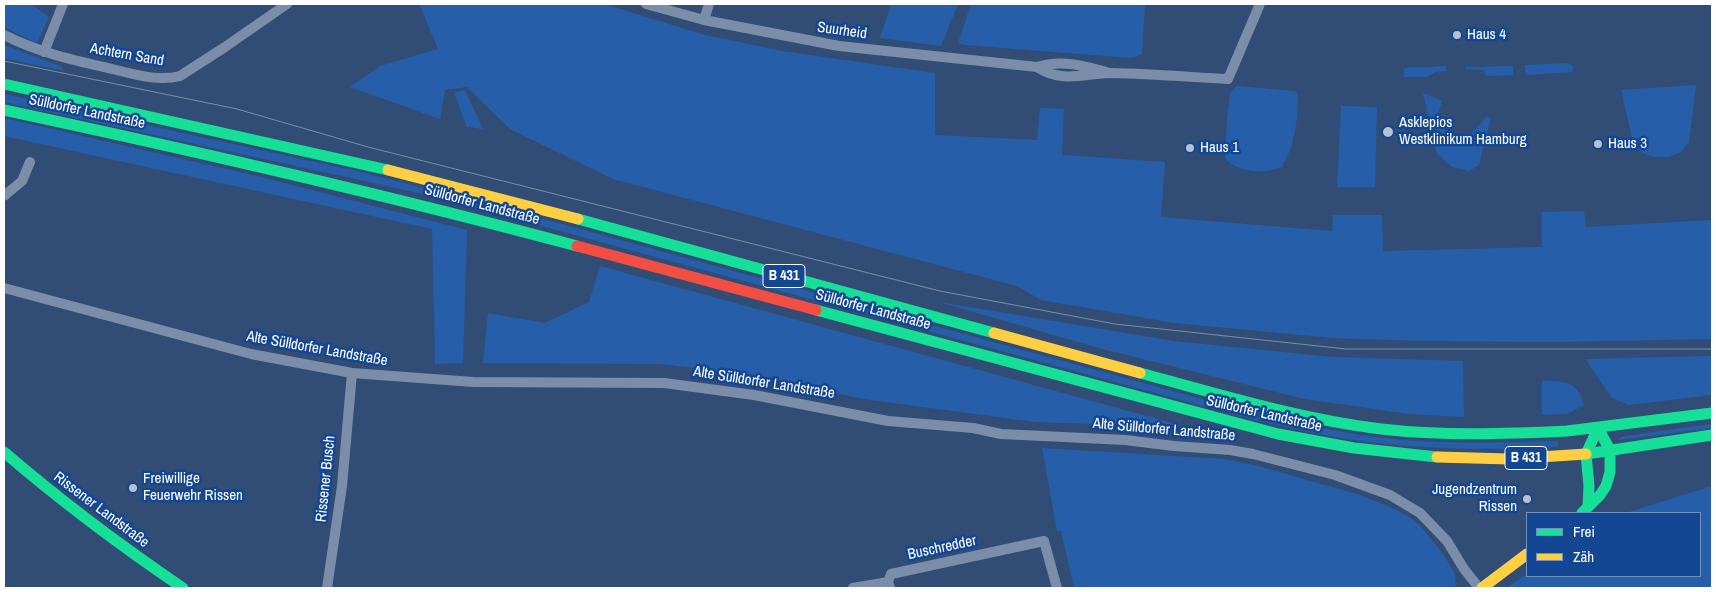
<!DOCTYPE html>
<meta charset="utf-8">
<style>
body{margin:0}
#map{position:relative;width:1716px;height:592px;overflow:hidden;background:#314d76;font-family:"Archivo Narrow",sans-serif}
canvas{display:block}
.frame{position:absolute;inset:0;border:5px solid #fff;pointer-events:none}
.legend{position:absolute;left:1526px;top:512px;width:175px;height:65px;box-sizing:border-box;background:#144793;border:1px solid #7291be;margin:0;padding:6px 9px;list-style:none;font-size:15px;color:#fff}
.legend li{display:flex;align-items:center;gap:10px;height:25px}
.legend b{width:25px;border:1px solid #7291be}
</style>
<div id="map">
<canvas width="1716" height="592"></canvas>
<div class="frame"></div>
<ul class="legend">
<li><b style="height:6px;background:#16e098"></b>Frei</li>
<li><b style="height:6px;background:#ffcf43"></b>Zäh</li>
</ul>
</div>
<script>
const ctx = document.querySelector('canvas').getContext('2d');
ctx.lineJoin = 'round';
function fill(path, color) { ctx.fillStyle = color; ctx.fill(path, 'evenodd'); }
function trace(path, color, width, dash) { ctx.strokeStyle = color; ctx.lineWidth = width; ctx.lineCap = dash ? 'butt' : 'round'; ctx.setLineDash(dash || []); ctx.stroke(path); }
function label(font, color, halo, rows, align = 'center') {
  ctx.font = font + ' "Archivo Narrow",sans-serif'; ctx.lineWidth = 5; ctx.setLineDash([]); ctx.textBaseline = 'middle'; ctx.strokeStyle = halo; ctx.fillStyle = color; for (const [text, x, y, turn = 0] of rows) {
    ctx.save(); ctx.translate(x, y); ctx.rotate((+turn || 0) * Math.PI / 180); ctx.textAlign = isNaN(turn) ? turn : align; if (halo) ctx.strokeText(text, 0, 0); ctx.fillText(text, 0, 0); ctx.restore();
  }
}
fill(new Path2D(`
 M 4,4 L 31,4 L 49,17 L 37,43 L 4,27 Z
 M 419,4 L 604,4 L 705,35 L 782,51 L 935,73 L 935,135 L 1037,140 L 1040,108 L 1064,109 L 1062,155 L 1165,162 L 1161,217 L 1332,231 L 1333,215 L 1382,215 L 1383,251 L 1542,247 L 1542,212 L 1584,211 L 1586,227 L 1712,220 L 1712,339 L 1553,342 L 1424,341 L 1333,338 L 1174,323 L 1041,300 L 1017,286 L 613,179 L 510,129 L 467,87 L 445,90 L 440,119 L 350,87 L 380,66 L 438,49 Z
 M 891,4 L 958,4 L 941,46 L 880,38 Z
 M 971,4 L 1145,4 L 1142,54 L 1131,58 L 965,45 L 958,43 Z
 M 4,45 L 60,66 L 64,71 L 4,58 Z
 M 1568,63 L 1574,67 L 1572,72 L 1526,75 L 1525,65 Z
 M 1446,66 L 1446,71 L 1435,72 L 1427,77 L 1404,77 L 1404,68 Z
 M 1513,66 L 1513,75 L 1486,76 L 1483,70 L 1465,69 L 1465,67 Z
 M 1696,85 L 1689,142 L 1681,152 L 1669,157 L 1654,157 L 1642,153 L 1633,142 L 1621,90 Z
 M 1237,86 L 1295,91 L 1298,94 C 1298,119 1295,145 1282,167 C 1265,174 1237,173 1225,158 L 1227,118 L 1230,93 Z
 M 465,90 L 483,129 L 467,127 L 454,93 Z
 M 1423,93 L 1442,101 L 1438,114 L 1450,138 L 1466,140 L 1486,117 L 1491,118 L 1479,165 L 1469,171 L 1452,167 L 1437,154 Z
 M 4,94 L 361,172 L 558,223 L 1242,410 C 1281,419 1321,429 1361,435 C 1426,445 1492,443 1558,441 L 1558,447 C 1493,450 1428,450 1363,441 C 1322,436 1281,426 1240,416 L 428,195 L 4,102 Z
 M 1341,106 L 1377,107 L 1375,187 L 1337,187 Z
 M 4,118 L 261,177 L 467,230 L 463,363 L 435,364 L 432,229 L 4,136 Z
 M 600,266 L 1187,427 L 1035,422 L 863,399 L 756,375 L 660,364 L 483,363 L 488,313 L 545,323 L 589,302 Z
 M 939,302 L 1173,341 L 1332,357 L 1463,361 L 1464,417 L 1409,414 L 1305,399 L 1102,349 Z
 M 1712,356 L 1712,395 L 1629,405 L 1612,398 L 1585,359 Z
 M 1542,381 C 1564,381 1578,381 1584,405 L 1567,414 L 1542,415 Z
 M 1712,424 L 1712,428 L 1619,440 L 1621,437 L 1625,436 Z
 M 1042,448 L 1224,459 L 1258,466 L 1360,495 L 1397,510 L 1414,520 L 1423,529 L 1444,555 L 1455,574 L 1456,586 L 1452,588 L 1074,588 L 1061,531 L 1057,531 Z
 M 1712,486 L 1712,588 L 1506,588 L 1527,574 L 1527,576 L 1700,576 L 1700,513 L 1626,513 Z`), '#275eaa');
trace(new Path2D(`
 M 646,4 L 704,20 L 839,46 L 1037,67 C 1061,59 1086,66 1110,73
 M 704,20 L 709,4
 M 4,35 C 40,53 73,60 112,69 C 134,74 158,82 180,76 L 225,47 L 287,4
 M 44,52 L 63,4
 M 1037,67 C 1063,84 1085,73 1112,73 C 1151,74 1190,77 1228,79 L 1260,4
 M 4,196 L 22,181 L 30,162
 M 4,288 L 251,354 L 352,373 L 473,382 L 664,383 L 754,395 L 888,421 L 973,428 L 1001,434 L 1125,440 L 1174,446 L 1230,450 L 1253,454 L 1335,475 L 1390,495 L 1420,513 L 1447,541 L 1464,569 L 1479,588
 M 327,588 L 342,486 L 352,373
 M 853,588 L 888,582
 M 890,588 L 888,582 L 891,574 L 1044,541 L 1057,588`), '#7a8ea9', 10);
trace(new Path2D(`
 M 4,84 L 388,170
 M 4,110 C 196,151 387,195 577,246
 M 578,219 L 994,333
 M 816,310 L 1278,434 L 1354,448 L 1437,457
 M 1140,373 C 1219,394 1299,419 1381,429 C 1442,436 1505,434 1567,431
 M 1567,431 L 1712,413
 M 4,452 C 61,501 121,546 183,588
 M 1586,454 L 1712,435
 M 1588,507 L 1589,486 L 1586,454 L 1598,428
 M 1582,513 L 1600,495 L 1606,486 L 1610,472 L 1610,450 L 1598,428`), '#16e098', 11);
trace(new Path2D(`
 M 388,170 L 578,219
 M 994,333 L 1140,373
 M 1437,457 L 1509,459 L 1586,454
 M 1482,588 L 1527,554`), '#ffcf43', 11);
trace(new Path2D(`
 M 577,246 L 816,310`), '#f24e42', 11);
trace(new Path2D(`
 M 4,61 L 237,109 L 368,147 L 940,291 L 1115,324 L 1346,349 L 1712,349`), '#7b8ea9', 1);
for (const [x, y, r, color] of [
 [1457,35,5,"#b7c1cf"],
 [1388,132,6,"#b7c1cf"],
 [1598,144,5,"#b7c1cf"],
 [1190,148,5,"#b7c1cf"],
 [133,488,5,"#b7c1cf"],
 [1527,499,5,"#b7c1cf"]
]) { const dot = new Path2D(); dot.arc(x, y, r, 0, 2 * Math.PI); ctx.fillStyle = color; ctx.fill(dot); trace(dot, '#144793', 2); }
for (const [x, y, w] of [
 [784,276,42],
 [1526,458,42]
]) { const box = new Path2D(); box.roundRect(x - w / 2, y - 11.5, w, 23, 4); ctx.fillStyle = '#144793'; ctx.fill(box); trace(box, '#fff', 1); }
label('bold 14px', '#fff', null, [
 ["B 431",784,276],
 ["B 431",1526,458]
]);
label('15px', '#fff', '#144793', [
 ["Suurheid",842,31,8],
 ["Achtern Sand",127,55,10],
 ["Sülldorfer Landstraße",87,112,12],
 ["Sülldorfer Landstraße",482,205,15],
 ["Sülldorfer Landstraße",873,310,15],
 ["Alte Sülldorfer Landstraße",317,349,10],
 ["Alte Sülldorfer Landstraße",764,383,9],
 ["Sülldorfer Landstraße",1264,414,13],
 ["Alte Sülldorfer Landstraße",1164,430,5],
 ["Rissener Busch",326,479,-84],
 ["Rissener Landstraße",101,510,37],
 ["Buschredder",942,548,-12]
]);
label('15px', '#fff', '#144793', [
 ["Haus 4",1467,35],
 ["Asklepios",1399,123],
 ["Westklinikum Hamburg",1399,140],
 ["Haus 3",1608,144],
 ["Haus 1",1200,148],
 ["Freiwillige",143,479],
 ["Feuerwehr Rissen",143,496],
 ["Jugendzentrum",1517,490,"right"],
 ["Rissen",1517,507,"right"]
], 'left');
</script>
